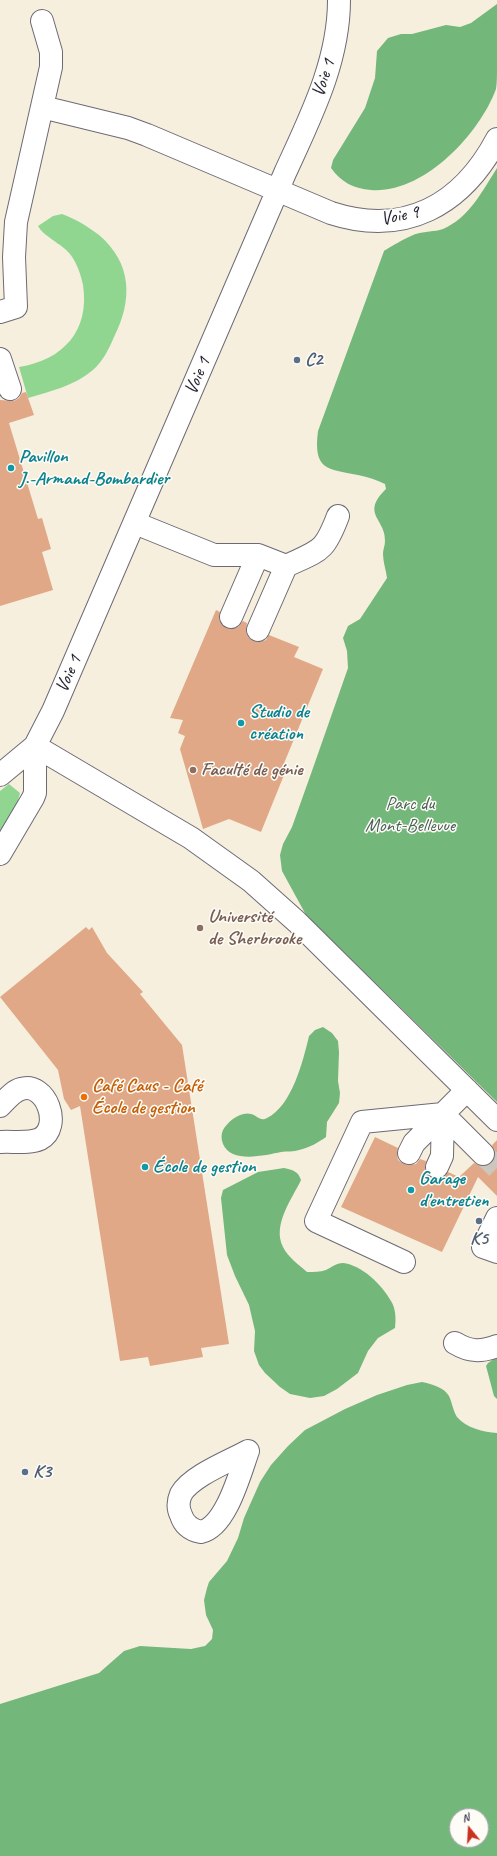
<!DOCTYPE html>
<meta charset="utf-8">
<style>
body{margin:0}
#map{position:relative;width:497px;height:1856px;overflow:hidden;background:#f7efde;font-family:Caveat,sans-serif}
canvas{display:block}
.north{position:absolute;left:449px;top:1808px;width:40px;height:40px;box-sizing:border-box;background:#fdfcf7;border:1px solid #a5a5ac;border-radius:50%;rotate:342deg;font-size:11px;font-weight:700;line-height:16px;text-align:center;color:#22223b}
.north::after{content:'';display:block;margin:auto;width:14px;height:18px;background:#c8321e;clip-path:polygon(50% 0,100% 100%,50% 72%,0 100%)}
</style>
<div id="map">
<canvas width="497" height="1856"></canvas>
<div class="north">N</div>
</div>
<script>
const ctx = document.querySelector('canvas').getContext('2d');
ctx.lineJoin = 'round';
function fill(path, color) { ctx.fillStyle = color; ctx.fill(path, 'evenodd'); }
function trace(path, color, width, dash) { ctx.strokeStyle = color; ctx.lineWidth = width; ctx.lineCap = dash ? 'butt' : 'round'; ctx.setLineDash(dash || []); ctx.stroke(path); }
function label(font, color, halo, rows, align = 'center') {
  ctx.font = font + ' Caveat,sans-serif'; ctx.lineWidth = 3; ctx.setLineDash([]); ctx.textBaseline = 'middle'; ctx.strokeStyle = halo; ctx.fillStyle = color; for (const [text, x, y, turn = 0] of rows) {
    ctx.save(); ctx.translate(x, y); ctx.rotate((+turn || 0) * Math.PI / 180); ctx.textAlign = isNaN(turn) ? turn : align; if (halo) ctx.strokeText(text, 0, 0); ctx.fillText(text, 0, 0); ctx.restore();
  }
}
fill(new Path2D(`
 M 62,214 C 76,219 87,226 99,235 C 132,263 133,300 114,337 C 109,349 103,361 93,370 C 74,386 51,391 28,398 L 19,367 C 63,360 90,331 83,285 C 81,275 77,263 70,254 C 62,244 43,236 38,226 L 53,216 Z
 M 9,784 L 20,793 L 16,808 L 0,836 L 0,791 Z`), '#91d690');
fill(new Path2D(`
 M 497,4 C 497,26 497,47 497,68 C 497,74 497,83 496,89 C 479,135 423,194 371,190 C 354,189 341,182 331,168 L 333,160 L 365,108 L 375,78 L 377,51 L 388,38 L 401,34 L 412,34 L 446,25 L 460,27 L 471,23 Z
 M 497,168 L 497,1102 L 306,915 L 282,871 L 280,855 L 283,844 L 292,827 L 313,768 L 348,668 L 347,651 L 343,638 L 348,626 L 360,619 L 387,578 C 386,570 383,562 383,554 C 383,549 385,546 385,541 C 386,519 360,514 386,489 L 385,484 C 377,480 368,477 358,475 C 327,469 313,470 318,431 L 384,251 C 388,248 411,235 416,234 C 425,231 434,232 443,229 C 469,218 483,190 497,168 Z
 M 323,1027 L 332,1033 L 338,1041 L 339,1052 L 338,1081 L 340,1093 L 339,1103 L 327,1122 L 326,1137 C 319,1142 309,1148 299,1150 C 294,1152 287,1151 281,1152 C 266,1155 231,1164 223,1144 C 221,1139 221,1134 223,1130 C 228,1121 241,1111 251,1114 C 257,1115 260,1122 267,1118 C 292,1106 303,1061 309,1036 L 315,1030 Z
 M 284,1168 C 293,1170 298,1171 301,1180 C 292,1199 272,1225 283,1247 C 288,1257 299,1265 307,1272 C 314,1272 320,1272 326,1270 C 332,1267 336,1263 343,1263 C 362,1265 382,1285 391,1301 C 396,1309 396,1319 395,1328 L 378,1338 L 368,1351 L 358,1373 L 337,1389 L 324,1396 L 310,1398 L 290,1394 L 280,1387 L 265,1373 L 259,1365 L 254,1351 L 255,1331 L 249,1305 L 235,1276 L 227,1255 L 221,1198 L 223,1190 L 258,1172 Z
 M 497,1357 L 497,1399 L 494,1396 L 486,1366 L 488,1363 Z
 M 422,1382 C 431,1384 444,1387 449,1396 C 452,1402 453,1411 457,1417 C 466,1428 484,1432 497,1433 L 497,1856 L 0,1856 L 0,1704 L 99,1673 L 124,1651 L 140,1646 L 191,1649 L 205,1646 L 212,1639 L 213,1630 L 206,1615 L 204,1600 L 207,1588 L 209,1582 L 227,1561 L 238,1538 L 244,1518 L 260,1482 L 271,1465 L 288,1446 L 305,1430 L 345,1409 L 377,1395 L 407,1385 ZM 457,1816 L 481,1816 L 481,1840 L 457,1840 Z`), '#74b77a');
fill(new Path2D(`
 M 26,392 L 34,415 L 9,423 L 38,519 L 42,518 L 51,549 L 42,552 L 53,590 L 0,606 L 0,400 L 14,401 L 19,398 L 22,393 Z
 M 216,610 L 220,612 L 219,619 L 221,624 L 226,628 L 232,629 L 238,627 L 243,621 L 247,623 L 246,632 L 248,637 L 253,641 L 260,642 L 266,640 L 269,635 L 299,647 L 294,657 L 323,669 L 280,773 L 284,775 L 261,832 L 229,819 L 203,829 L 180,749 L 185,736 L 178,733 L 183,720 L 170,718 Z
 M 86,927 L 89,930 L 92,927 L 107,953 L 143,992 L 140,994 L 182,1045 L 229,1344 L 201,1348 L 203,1357 L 150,1366 L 148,1357 L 120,1361 L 80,1106 L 71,1110 L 64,1099 L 58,1070 L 0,997 Z
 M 375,1137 L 398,1148 L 397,1153 L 398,1160 L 404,1164 L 409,1165 L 416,1164 L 420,1159 L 426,1161 L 425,1168 L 427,1174 L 432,1178 L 438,1179 L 444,1177 L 448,1172 L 459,1177 L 474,1163 L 480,1166 L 486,1166 L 492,1163 L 495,1157 L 495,1151 L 492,1145 L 497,1140 L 497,1196 L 478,1177 L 442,1252 L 341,1207 Z`), '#e0a886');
trace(new Path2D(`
 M 483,1154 L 497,1168`), '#ccc6bd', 22, [22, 11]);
const minor = new Path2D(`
 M 42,107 L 128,128 L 147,135 L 331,213 C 405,237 462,205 497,139
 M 0,312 L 16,307 L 14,257 L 16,222 L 51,67 L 51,52 L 42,21
 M 0,359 L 10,389
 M 135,523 L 214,555 L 258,555 L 286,566 L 258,630
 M 286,566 C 320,550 324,553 338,516
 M 231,617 L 258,555
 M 35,746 L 191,838 L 251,881 L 297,922 L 497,1120
 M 0,775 L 35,746 L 53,711 L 285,173 C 310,118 339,62 339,0
 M 0,854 L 33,798 L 35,793 L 35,746
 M 467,1090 L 443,1114 L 483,1154
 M 0,1106 C 6,1100 13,1091 21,1089 C 46,1081 63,1127 40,1139 C 29,1144 12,1141 0,1142
 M 409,1153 L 414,1143 L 443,1114
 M 437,1167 L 442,1156 L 443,1114
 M 497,1218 L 483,1247 L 497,1252
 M 404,1262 L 316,1221 L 362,1122 L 443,1114
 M 455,1343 C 470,1352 481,1352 497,1346
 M 248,1451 C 240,1473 226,1527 201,1532 C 191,1530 184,1525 181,1515 C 178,1509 178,1501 181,1494 C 191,1476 230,1461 248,1451 Z`);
trace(minor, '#6d6a74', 24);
trace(minor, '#fff', 22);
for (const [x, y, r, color] of [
 [297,360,4,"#5c6f8a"],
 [11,468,4,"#0f9aa8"],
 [241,723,4,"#0f9aa8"],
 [193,770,4,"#8d6e63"],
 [200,928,4,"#8d6e63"],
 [84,1097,4,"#e8710a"],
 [145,1167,4,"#0f9aa8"],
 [411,1190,4,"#0f9aa8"],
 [479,1221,4,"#5c6f8a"],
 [25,1472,4,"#5c6f8a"]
]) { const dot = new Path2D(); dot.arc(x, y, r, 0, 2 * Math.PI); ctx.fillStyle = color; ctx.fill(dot); trace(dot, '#fdfcf7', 1.5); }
label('19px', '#22223b', '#fdfcf7', [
 ["Voie 1",324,78,-72],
 ["Voie 9",400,216,-12],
 ["Voie 1",198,376,-67],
 ["Voie 1",69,674,-66]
]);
label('bold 19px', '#4e5e75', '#fdfcf7', [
 ["C2",305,360],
 ["K5",479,1239,"center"],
 ["K3",33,1472]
], 'left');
label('bold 19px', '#0d838f', '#fdfcf7', [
 ["Pavillon",19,457],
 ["J.-Armand-Bombardier",19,479],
 ["Studio de",249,712],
 ["création",249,734],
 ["École de gestion",153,1167],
 ["Garage",419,1179],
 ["d'entretien",419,1201]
], 'left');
label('bold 19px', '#785e54', '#fdfcf7', [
 ["Faculté de génie",201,770],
 ["Université",208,917],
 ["de Sherbrooke",208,939]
], 'left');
label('19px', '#496159', '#fdfcf7', [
 ["Parc du",410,804],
 ["Mont-Bellevue",410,826]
]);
label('bold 19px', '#c56008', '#fdfcf7', [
 ["Café Caus - Café",92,1086],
 ["École de gestion",92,1108]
], 'left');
</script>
